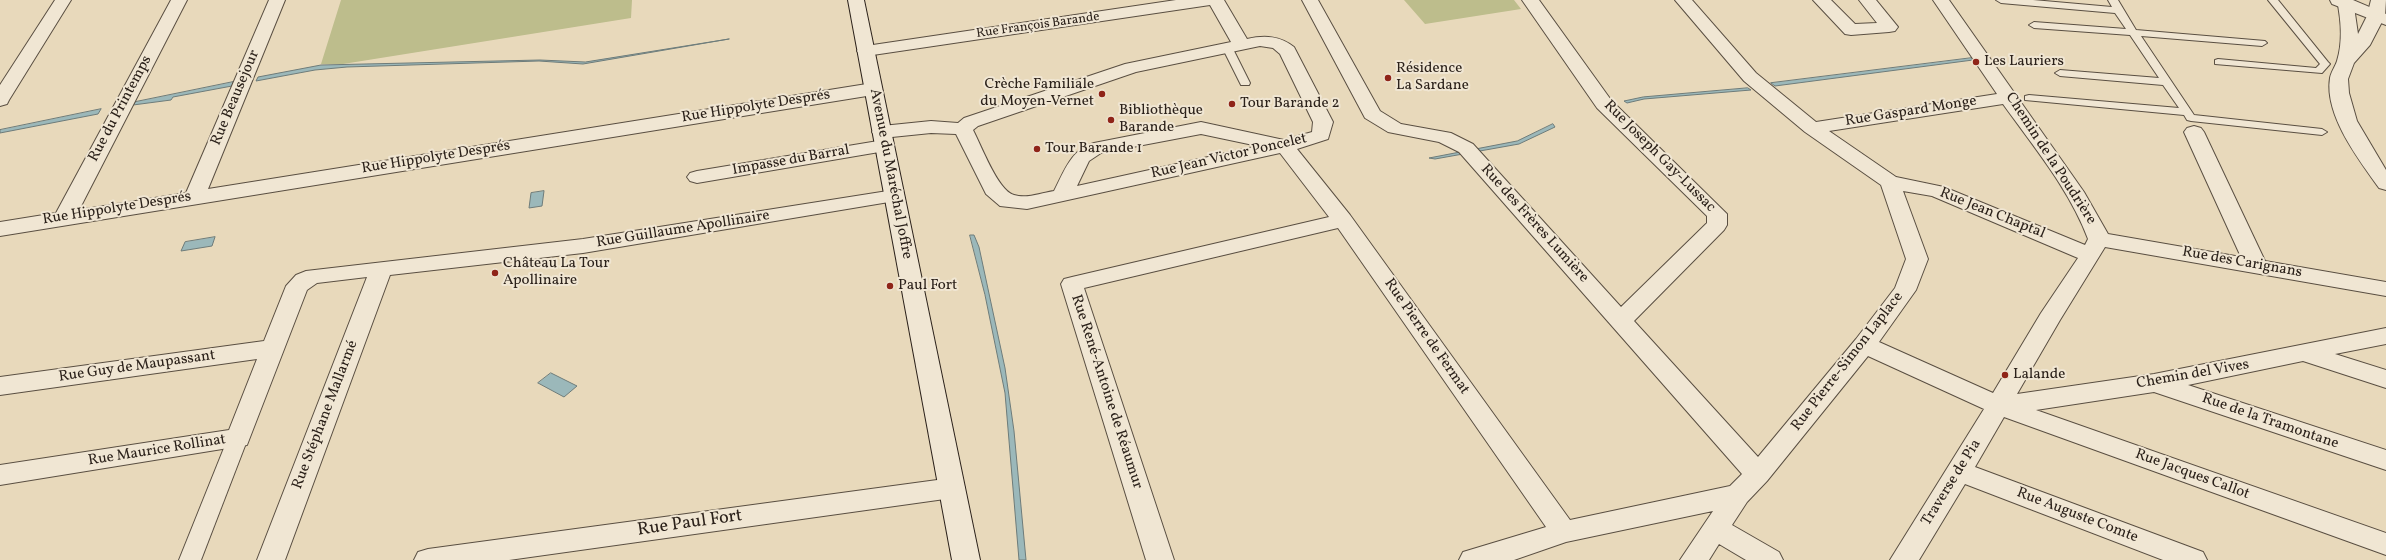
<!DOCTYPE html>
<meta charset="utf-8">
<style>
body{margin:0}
canvas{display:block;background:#e8d9bb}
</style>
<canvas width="2386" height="560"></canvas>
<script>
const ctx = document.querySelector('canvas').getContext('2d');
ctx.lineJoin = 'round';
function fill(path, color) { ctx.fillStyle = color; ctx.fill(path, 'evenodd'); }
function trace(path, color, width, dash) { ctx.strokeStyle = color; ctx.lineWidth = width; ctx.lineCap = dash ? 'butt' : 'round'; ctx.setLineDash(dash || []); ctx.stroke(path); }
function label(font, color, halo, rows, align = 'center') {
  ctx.font = font + ' Vollkorn,serif'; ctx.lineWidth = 4; ctx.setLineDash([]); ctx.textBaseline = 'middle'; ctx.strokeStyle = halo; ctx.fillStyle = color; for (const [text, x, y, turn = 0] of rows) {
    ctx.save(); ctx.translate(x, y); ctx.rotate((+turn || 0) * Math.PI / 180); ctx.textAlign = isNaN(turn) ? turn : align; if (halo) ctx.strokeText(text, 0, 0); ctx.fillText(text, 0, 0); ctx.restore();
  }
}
fill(new Path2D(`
 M 341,0 L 632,0 L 631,18 L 343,64 L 321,64 Z
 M 1404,0 L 1514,0 L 1521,9 L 1425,24 Z`), '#bdbd8c');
const water = new Path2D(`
 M 729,39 L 583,64 L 539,61 L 347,67 L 315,70 L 256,81 L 258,77 L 321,65 L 540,60 L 585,62 Z
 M 1972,58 L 1973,60 L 1775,86 L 1771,83 Z
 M 233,82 L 232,86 L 173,97 L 171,100 L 133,105 L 135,102 Z
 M 1748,88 L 1751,90 L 1644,99 L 1627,103 L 1624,101 L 1643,97 Z
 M 101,109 L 98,114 L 0,133 L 0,130 Z
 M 1553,124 L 1555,127 L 1519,144 L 1435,159 L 1429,158 L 1517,141 Z
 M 544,191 L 542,206 L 529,208 L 531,193 Z
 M 970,235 L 974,235 L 979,247 L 1005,368 L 1014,431 L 1026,560 L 1019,560 L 1005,393 L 985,295 Z
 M 215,237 L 212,246 L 181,251 L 185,242 Z
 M 551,373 L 577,386 L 564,397 L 538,383 Z`);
fill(water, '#9bb8ba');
trace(water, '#6e7c7a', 1);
const service = new Path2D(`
 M 1996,0 L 2033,0 L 2112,7 L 2108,0 L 2118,0 L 2136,30 L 2265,41 L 2267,43 L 2262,46 L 2141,36 L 2194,115 L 2322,129 L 2327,132 L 2322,135 L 2191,121 L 2187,120 L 2184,115 L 2025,100 L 2025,96 L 2029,95 L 2179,108 L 2163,85 L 2060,76 L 2055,73 L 2060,70 L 2159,78 L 2130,35 L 2034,28 L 2029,25 L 2034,22 L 2126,29 L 2115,13 L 2001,3 Z
 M 2268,0 L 2278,0 L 2328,62 L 2330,64 L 2322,73 L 2215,64 L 2215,60 L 2218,59 L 2316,68 L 2320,64 Z
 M 1227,44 L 1232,47 L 1250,83 L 1249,85 L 1241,85 L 1222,47 Z`);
const pedestrian = new Path2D(`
 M 238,430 L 245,433 L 248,438 L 201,560 L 179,560 L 228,438 L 231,433 Z`);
const minor = new Path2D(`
 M 55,0 L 71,0 L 9,100 L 7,104 L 0,106 L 0,85 Z
 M 171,0 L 187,0 L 79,210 L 186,193 L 269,0 L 285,0 L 208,189 L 873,83 L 880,85 L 882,89 L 880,93 L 873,95 L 0,236 L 0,222 L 56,213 Z
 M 1176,0 L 1224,0 L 1247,39 C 1265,35 1280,36 1294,47 L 1333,122 L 1328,139 L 1297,149 L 1350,215 L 1570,520 L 1730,486 L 1742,474 L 1459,152 L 1439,142 L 1388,132 L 1365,118 L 1302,0 L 1318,0 L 1380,111 L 1401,124 L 1451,133 L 1473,144 L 1621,307 L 1707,223 L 1707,216 L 1597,108 L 1522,0 L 1539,0 L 1611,100 L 1727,214 L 1727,225 L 1724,230 L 1634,321 L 1758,457 L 1856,339 L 1895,288 L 1906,259 L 1881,185 L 1805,132 L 1744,81 L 1675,0 L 1692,0 L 1756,73 L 1816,122 L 1997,94 L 1933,0 L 1949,0 L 2084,192 L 2108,234 L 2241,257 L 2184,132 L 2187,128 L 2194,126 L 2201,128 L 2204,132 L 2265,261 L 2386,282 L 2386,296 L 2105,247 L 2060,320 L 2017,394 L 2154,374 L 2386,328 L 2386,344 L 2335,354 L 2386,370 L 2386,388 L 2303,361 L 2188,385 L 2386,450 L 2386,470 L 2154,392 L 2036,410 L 2386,533 L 2386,555 L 2004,417 L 1975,467 L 2203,552 L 2207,560 L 2163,560 L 1965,484 L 1919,560 L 1890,560 L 1984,409 L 1868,356 L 1767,481 L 1747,502 L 1732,525 L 1779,552 L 1783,560 L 1746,560 L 1719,544 L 1709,560 L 1680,560 L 1713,511 L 1566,542 L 1514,560 L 1459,560 L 1463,552 L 1546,527 L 1338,228 L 1084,288 L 1174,560 L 1146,560 L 1061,284 L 1064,279 L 1072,277 L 1329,217 L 1280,153 L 1027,209 L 1000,206 L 986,194 L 956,134 L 931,133 L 882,138 L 875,136 L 872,132 L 875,128 L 882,126 L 931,121 L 958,123 L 964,118 L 1125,64 L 1231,42 L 1210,5 L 866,56 L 860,55 L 857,51 L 860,47 L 866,46 ZM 1260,46 L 1273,48 L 1280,54 L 1313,122 L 1312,132 L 1284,140 L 1201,122 L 1094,143 C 1071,149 1064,172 1054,191 C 1041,193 1027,199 1014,195 C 998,191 981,145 973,130 L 978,126 L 1136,72 ZM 2003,104 C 2033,146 2070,190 2088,239 L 2085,245 L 1944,187 L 1896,177 L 1829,131 ZM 1201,134 L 1258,146 L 1077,186 L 1089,161 L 1101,153 ZM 1903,191 L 1932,196 L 2078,258 L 2041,313 L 1993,393 L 1879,342 L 1916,290 L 1928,259 Z
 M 1813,0 L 1831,0 L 1855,24 L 1877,23 L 1859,0 L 1876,0 L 1898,27 L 1895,31 L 1889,32 L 1851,35 L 1845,34 Z
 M 2337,0 L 2353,0 L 2358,34 L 2367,16 L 2371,0 L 2386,0 L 2385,16 L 2370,45 L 2354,63 L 2348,79 L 2349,93 L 2357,121 L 2386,170 L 2386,190 L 2379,188 C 2359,160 2324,115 2330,78 C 2331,72 2335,67 2337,61 C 2343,42 2341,19 2337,0 Z
 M 884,140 L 891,142 L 894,146 L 891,150 L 697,183 L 690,181 L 687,177 L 690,173 L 697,171 Z
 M 894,190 L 901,192 L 904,196 L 901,200 L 583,253 L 390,275 L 285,560 L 257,560 L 367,277 L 317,283 L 307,290 L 247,445 L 0,485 L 0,465 L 229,430 L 257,359 L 0,395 L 0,377 L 264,341 L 286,286 L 296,275 L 306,271 L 583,239 Z
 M 952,478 L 961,481 L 965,488 L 961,495 L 952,498 L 509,560 L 414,560 L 418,552 L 428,549 Z`);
const tertiary = new Path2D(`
 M 2330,0 L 2353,0 L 2386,14 L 2386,25 L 2332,4 Z`);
const secondary = new Path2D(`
 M 848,0 L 864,0 L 980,560 L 952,560 Z`);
trace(service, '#5a4f42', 2);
trace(pedestrian, '#5a4f42', 2);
trace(minor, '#5a4f42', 2);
trace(tertiary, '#5a4f42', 2);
trace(secondary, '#2b211a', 2);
fill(service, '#f0e6d3');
fill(pedestrian, '#f0e6d3');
fill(minor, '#f0e6d3');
fill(tertiary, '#f0e6d3');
fill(secondary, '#f0e6d3');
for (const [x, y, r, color] of [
 [1976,62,4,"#8f2418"],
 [1388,78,4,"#8f2418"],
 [1102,94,4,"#8f2418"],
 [1232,104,4,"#8f2418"],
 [1111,120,4,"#8f2418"],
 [1037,149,4,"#8f2418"],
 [495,273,4,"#8f2418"],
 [890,286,4,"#8f2418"],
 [2005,375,4,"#8f2418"]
]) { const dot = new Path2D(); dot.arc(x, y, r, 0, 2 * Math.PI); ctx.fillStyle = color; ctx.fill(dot); trace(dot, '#f0e6d3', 1.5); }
label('13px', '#2b211a', '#f0e6d3', [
 ["Rue François Barande",1038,26,-8]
]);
label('15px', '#2b211a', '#f0e6d3', [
 ["Les Lauriers",1984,62],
 ["Résidence",1396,69],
 ["La Sardane",1396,86],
 ["Crèche Familiale",1094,85,"right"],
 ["du Moyen-Vernet",1094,102,"right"],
 ["Tour Barande 2",1240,104],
 ["Bibliothèque",1119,111],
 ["Barande",1119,128],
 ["Tour Barande 1",1045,149],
 ["Château La Tour",503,264],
 ["Apollinaire",503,281],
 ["Paul Fort",898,286],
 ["Lalande",2013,375]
], 'left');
label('15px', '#2b211a', '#f0e6d3', [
 ["Rue Beausejour",236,98,-67],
 ["Rue Hippolyte Després",756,107,-9],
 ["Rue du Printemps",121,109,-62],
 ["Rue Gaspard Monge",1911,112,-9],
 ["Rue Jean Victor Poncelet",1229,157,-13],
 ["Rue Joseph Gay-Lussac",1659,157,45],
 ["Rue Hippolyte Després",436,158,-9],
 ["Chemin de la Poudrière",2050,159,57],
 ["Impasse du Barral",791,161,-10],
 ["Avenue du Maréchal Joffre",890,174,79],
 ["Rue Hippolyte Després",117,209,-9],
 ["Rue Jean Chaptal",1992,214,22],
 ["Rue des Frères Lumière",1534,224,48],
 ["Rue Guillaume Apollinaire",683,230,-9],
 ["Rue des Carignans",2242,263,10],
 ["Rue Pierre de Fermat",1426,337,55],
 ["Rue Pierre-Simon Laplace",1848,362,-52],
 ["Rue Guy de Maupassant",137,367,-8],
 ["Chemin del Vives",2193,375,-10],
 ["Rue René-Antoine de Réaumur",1106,392,72],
 ["Rue Stéphane Mallarmé",326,415,-69],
 ["Rue de la Tramontane",2270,422,19],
 ["Rue Maurice Rollinat",157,451,-9],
 ["Rue Jacques Callot",2192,475,20],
 ["Traverse de Pia",1952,483,-58],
 ["Rue Auguste Comte",2077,516,21]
]);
label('18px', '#2b211a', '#f0e6d3', [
 ["Rue Paul Fort",690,524,-8]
]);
</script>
